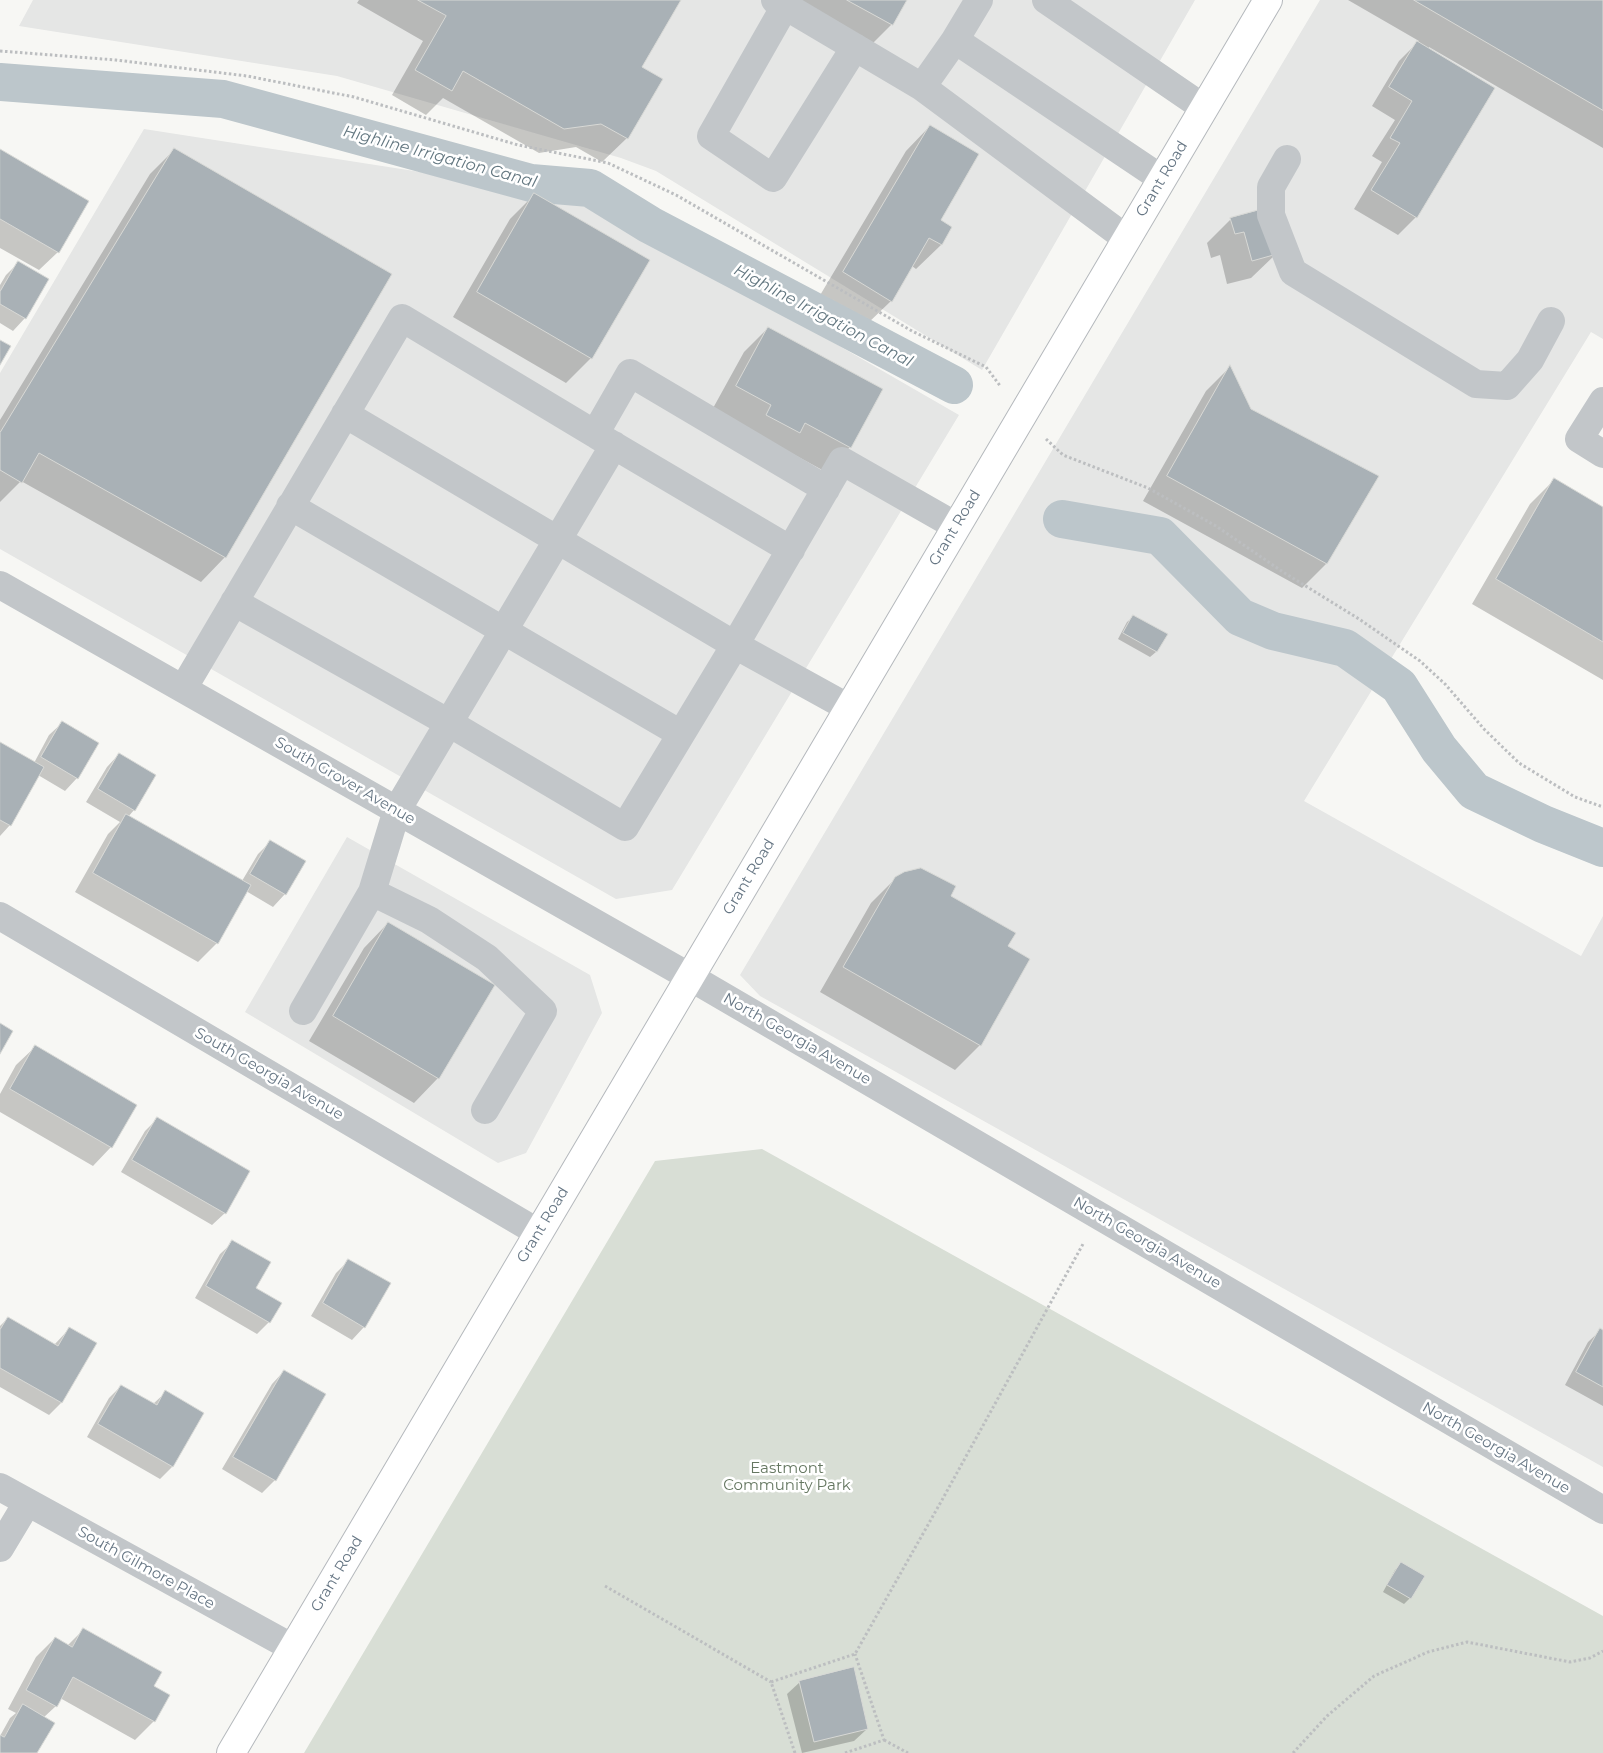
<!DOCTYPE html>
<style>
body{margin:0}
canvas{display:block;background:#f7f7f4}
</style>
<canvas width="1603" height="1753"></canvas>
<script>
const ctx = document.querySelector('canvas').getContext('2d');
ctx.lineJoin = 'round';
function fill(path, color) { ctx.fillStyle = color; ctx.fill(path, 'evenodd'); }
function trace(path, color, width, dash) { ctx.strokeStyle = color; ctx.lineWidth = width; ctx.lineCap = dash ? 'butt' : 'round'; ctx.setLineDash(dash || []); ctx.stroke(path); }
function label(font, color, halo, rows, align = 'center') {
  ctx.font = font + ' Montserrat,sans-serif'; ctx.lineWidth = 5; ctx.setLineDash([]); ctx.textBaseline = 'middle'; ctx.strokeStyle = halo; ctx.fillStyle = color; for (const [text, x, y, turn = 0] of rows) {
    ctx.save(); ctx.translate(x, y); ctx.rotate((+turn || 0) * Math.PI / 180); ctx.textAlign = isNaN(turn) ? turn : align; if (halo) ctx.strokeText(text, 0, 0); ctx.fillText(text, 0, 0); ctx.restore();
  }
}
fill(new Path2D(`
 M 33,0 L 1195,0 L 982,370 L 656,171 L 621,158 L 337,76 L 19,26 Z
 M 1320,0 L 1603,0 L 1603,339 L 1591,332 L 1304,801 L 1581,956 L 1603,916 L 1603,1467 L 760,996 L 740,975 Z
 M 144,129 L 485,182 L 588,201 L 959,415 L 672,890 L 616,899 L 0,549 L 0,373 Z
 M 347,837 L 590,975 L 602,1013 L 526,1153 L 498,1163 L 245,1012 Z`), '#e5e6e5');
fill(new Path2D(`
 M 762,1149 L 1603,1616 L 1603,1753 L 304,1753 L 655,1161 Z`), '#d8ded5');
fill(new Path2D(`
 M 359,0 L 679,0 L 641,67 L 627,138 L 602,162 L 576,147 L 539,153 L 443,98 L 426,115 L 392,95 L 423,41 L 357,3 Z
 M 794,0 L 906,0 L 892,24 L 868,48 Z
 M 1348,0 L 1603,0 L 1603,148 L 1429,47 L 1416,217 L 1398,235 L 1354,209 L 1382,162 L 1372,156 L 1395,120 L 1372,106 L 1399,61 L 1419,41 Z
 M 930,126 L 939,221 L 951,228 L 941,245 L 916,269 L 912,266 L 891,301 L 866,325 L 819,297 L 906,151 Z
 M 174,150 L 225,557 L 201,582 L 21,481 L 0,502 L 0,420 L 150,174 Z
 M 0,151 L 58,252 L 39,270 L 0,248 Z
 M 534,195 L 591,358 L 566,383 L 453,317 L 510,219 Z
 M 1231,219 L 1276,254 L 1251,278 L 1227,284 L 1220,255 L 1211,258 L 1207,243 Z
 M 18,263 L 25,318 L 13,331 L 0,323 L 0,285 L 6,275 Z
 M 768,328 L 850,447 L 826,472 L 712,410 L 744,352 Z
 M 1230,367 L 1326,564 L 1302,588 L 1143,501 L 1206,391 Z
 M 1554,480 L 1603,508 L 1603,680 L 1472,604 L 1530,504 Z
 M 1133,617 L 1156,652 L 1150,657 L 1118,639 L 1127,622 Z
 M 62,723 L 77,778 L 65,791 L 38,775 L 10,825 L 0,836 L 0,744 L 34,763 L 49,735 Z
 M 119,754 L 134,810 L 128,817 L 242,881 L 258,854 L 270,842 L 285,894 L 273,907 L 246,891 L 217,943 L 198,962 L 75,892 L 108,834 L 120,822 L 86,802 L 107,767 Z
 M 896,878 L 950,897 L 1006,947 L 980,1045 L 955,1070 L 820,992 L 871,903 Z
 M 388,923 L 438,1078 L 414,1103 L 309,1041 L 364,948 Z
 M 35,1047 L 111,1147 L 93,1166 L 0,1112 L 0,1094 L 16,1065 Z
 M 157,1119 L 225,1213 L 212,1225 L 121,1172 L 145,1131 Z
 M 233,1242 L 269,1322 L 257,1334 L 195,1298 L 220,1254 Z
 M 349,1260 L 364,1327 L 352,1340 L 311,1316 L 336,1273 Z
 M 8,1318 L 54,1345 L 69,1329 L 95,1344 L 61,1403 L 49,1415 L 0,1387 L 0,1326 Z
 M 1601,1330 L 1603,1331 L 1603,1406 L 1565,1385 L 1588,1342 Z
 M 284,1371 L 324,1395 L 275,1480 L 262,1493 L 222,1469 L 272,1384 Z
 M 121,1386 L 153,1404 L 166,1392 L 203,1413 L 172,1467 L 160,1479 L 87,1437 L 109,1398 Z
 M 1401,1564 L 1410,1598 L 1404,1604 L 1383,1592 L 1395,1570 Z
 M 83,1630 L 152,1686 L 154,1721 L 135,1740 L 60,1698 L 56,1706 L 43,1718 L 36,1753 L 0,1753 L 0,1736 L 10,1718 L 16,1713 L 8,1709 L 36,1657 L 55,1638 L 67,1646 Z
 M 800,1682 L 867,1729 L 854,1741 L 802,1753 L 787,1694 Z`), '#0003');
trace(new Path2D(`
 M 0,82 L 223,99 L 531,183 L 590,188 L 650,225 L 954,385
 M 1062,519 L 1160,536 L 1240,617 L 1273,631 L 1345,648 L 1399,686 L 1439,749 L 1474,791 L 1543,824 L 1603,848`), '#bcc6cb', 38);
const building = new Path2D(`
 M 418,0 L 681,0 L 642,67 L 663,79 L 628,139 L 601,124 L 564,129 L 463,71 L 452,91 L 415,70 L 446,16 Z
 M 847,0 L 907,0 L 893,25 Z
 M 1414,0 L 1603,0 L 1603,110 Z
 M 1417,41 L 1495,88 L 1417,218 L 1371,190 L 1400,143 L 1390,138 L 1412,101 L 1389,87 Z
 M 930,125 L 979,154 L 941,220 L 952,227 L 942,245 L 929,238 L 892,302 L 843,272 Z
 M 174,148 L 392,274 L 226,558 L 39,453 L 22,483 L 0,470 L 0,433 Z
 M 0,149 L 89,201 L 59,253 L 0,219 Z
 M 534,193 L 650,260 L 592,359 L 477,292 Z
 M 1274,206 L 1277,254 L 1252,261 L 1244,232 L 1235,234 L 1230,218 Z
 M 18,261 L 49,279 L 26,319 L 0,304 L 0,292 Z
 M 768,327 L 883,389 L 851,448 L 805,423 L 800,433 L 766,415 L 771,405 L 736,386 Z
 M 0,340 L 11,346 L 0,365 Z
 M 1230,365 L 1251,409 L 1379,476 L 1327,564 L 1167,476 Z
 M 1554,478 L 1603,507 L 1603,642 L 1496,579 Z
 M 1133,615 L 1168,634 L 1157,652 L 1123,633 Z
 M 62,721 L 99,743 L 78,779 L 41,757 Z
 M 0,742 L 44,767 L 11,826 L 0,820 Z
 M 119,753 L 156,775 L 135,811 L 98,789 Z
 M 126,814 L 251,885 L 218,944 L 93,873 Z
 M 270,840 L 306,861 L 286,895 L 250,874 Z
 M 921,868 L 956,886 L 951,896 L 1016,933 L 1008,946 L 1030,959 L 981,1046 L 843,967 L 895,877 L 904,872 Z
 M 388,922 L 495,985 L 439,1079 L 333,1016 Z
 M 0,1023 L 13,1031 L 0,1054 Z
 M 35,1045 L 137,1105 L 112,1148 L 10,1089 Z
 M 157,1117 L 250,1171 L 226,1214 L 132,1160 Z
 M 232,1240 L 271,1262 L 256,1288 L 282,1303 L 270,1323 L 206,1286 Z
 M 348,1259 L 391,1283 L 365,1328 L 323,1303 Z
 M 8,1317 L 58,1346 L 69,1327 L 97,1343 L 62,1403 L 0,1368 L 0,1330 Z
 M 1600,1328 L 1603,1330 L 1603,1387 L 1576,1372 Z
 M 284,1370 L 326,1394 L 276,1481 L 233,1457 Z
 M 121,1385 L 157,1405 L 165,1390 L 204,1413 L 173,1467 L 98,1424 Z
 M 1401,1562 L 1425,1576 L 1411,1599 L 1387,1585 Z
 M 83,1628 L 162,1672 L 154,1686 L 170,1695 L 155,1722 L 73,1677 L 57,1707 L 26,1690 L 55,1637 L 72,1647 Z
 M 854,1667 L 868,1729 L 814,1742 L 799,1681 Z
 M 23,1704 L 55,1723 L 37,1753 L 0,1753 L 0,1735 L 4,1737 Z`);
fill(building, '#a9b1b6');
trace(building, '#d8d9d6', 1);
const major = new Path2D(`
 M 231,1753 L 1268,0`);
trace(major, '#b5b9bd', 30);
trace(new Path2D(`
 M 0,51 L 116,60 L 247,76 L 354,97 L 518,145 L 608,163 L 676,195 L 912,331 L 986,367 L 1001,387
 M 1046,439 L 1063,455 L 1148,488 L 1216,526 L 1283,572 L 1359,619 L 1420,661 L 1445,684 L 1484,729 L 1519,763 L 1575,797 L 1603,807
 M 605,1586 L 771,1682
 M 884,1740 L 908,1753
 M 795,1753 L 771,1682 L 855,1654 L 942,1500 L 1083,1244
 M 845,1753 L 884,1740 L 855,1654
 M 1293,1753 L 1327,1716 L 1374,1676 L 1428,1652 L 1467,1642 L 1570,1662 L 1590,1658 L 1603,1651`), '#bcbec0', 3, [2.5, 2.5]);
trace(new Path2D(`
 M 775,0 L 922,87
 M 979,0 L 955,40 L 1162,179
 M 1046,0 L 1204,108
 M 785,6 L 711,136 L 773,178 L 855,47
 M 955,40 L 922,87 L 1127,239
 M 1287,159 L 1271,187 L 1271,215 L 1293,272 L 1476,384 L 1507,386 L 1530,360 L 1551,321
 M 1603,401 L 1579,439 L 1603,454
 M 598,436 L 791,550
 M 290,506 L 681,734
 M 0,585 L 690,977 L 1603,1510
 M 234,602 L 449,723 L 625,827 L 735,645 L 345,414
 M 183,689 L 402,318 L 595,434 L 630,373 L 826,489
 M 849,708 L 735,645 L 842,461 L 956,526
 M 372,892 L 429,920 L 487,958 L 543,1011 L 485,1110
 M 0,916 L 539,1233
 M 303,1011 L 372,892 L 397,810 L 614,445
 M 0,1487 L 293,1648
 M 0,1548 L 27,1503`), '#c2c6c9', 28);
trace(major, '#fff', 28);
label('15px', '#667684', '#fff', [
 ["Grant Road",1162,179,-59],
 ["Grant Road",955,528,-59],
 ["South Grover Avenue",345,781,30],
 ["Grant Road",749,877,-59],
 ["North Georgia Avenue",797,1039,30],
 ["South Georgia Avenue",269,1074,30],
 ["Grant Road",543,1225,-59],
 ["North Georgia Avenue",1147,1243,30],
 ["North Georgia Avenue",1496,1448,30],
 ["South Gilmore Place",146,1568,29],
 ["Grant Road",337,1574,-59]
]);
label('15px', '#657761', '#fff', [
 ["Eastmont",787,1469],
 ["Community Park",787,1486]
]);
label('italic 16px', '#637780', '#fff', [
 ["Highline Irrigation Canal",440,157,15],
 ["Highline Irrigation Canal",823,316,28]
]);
</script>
